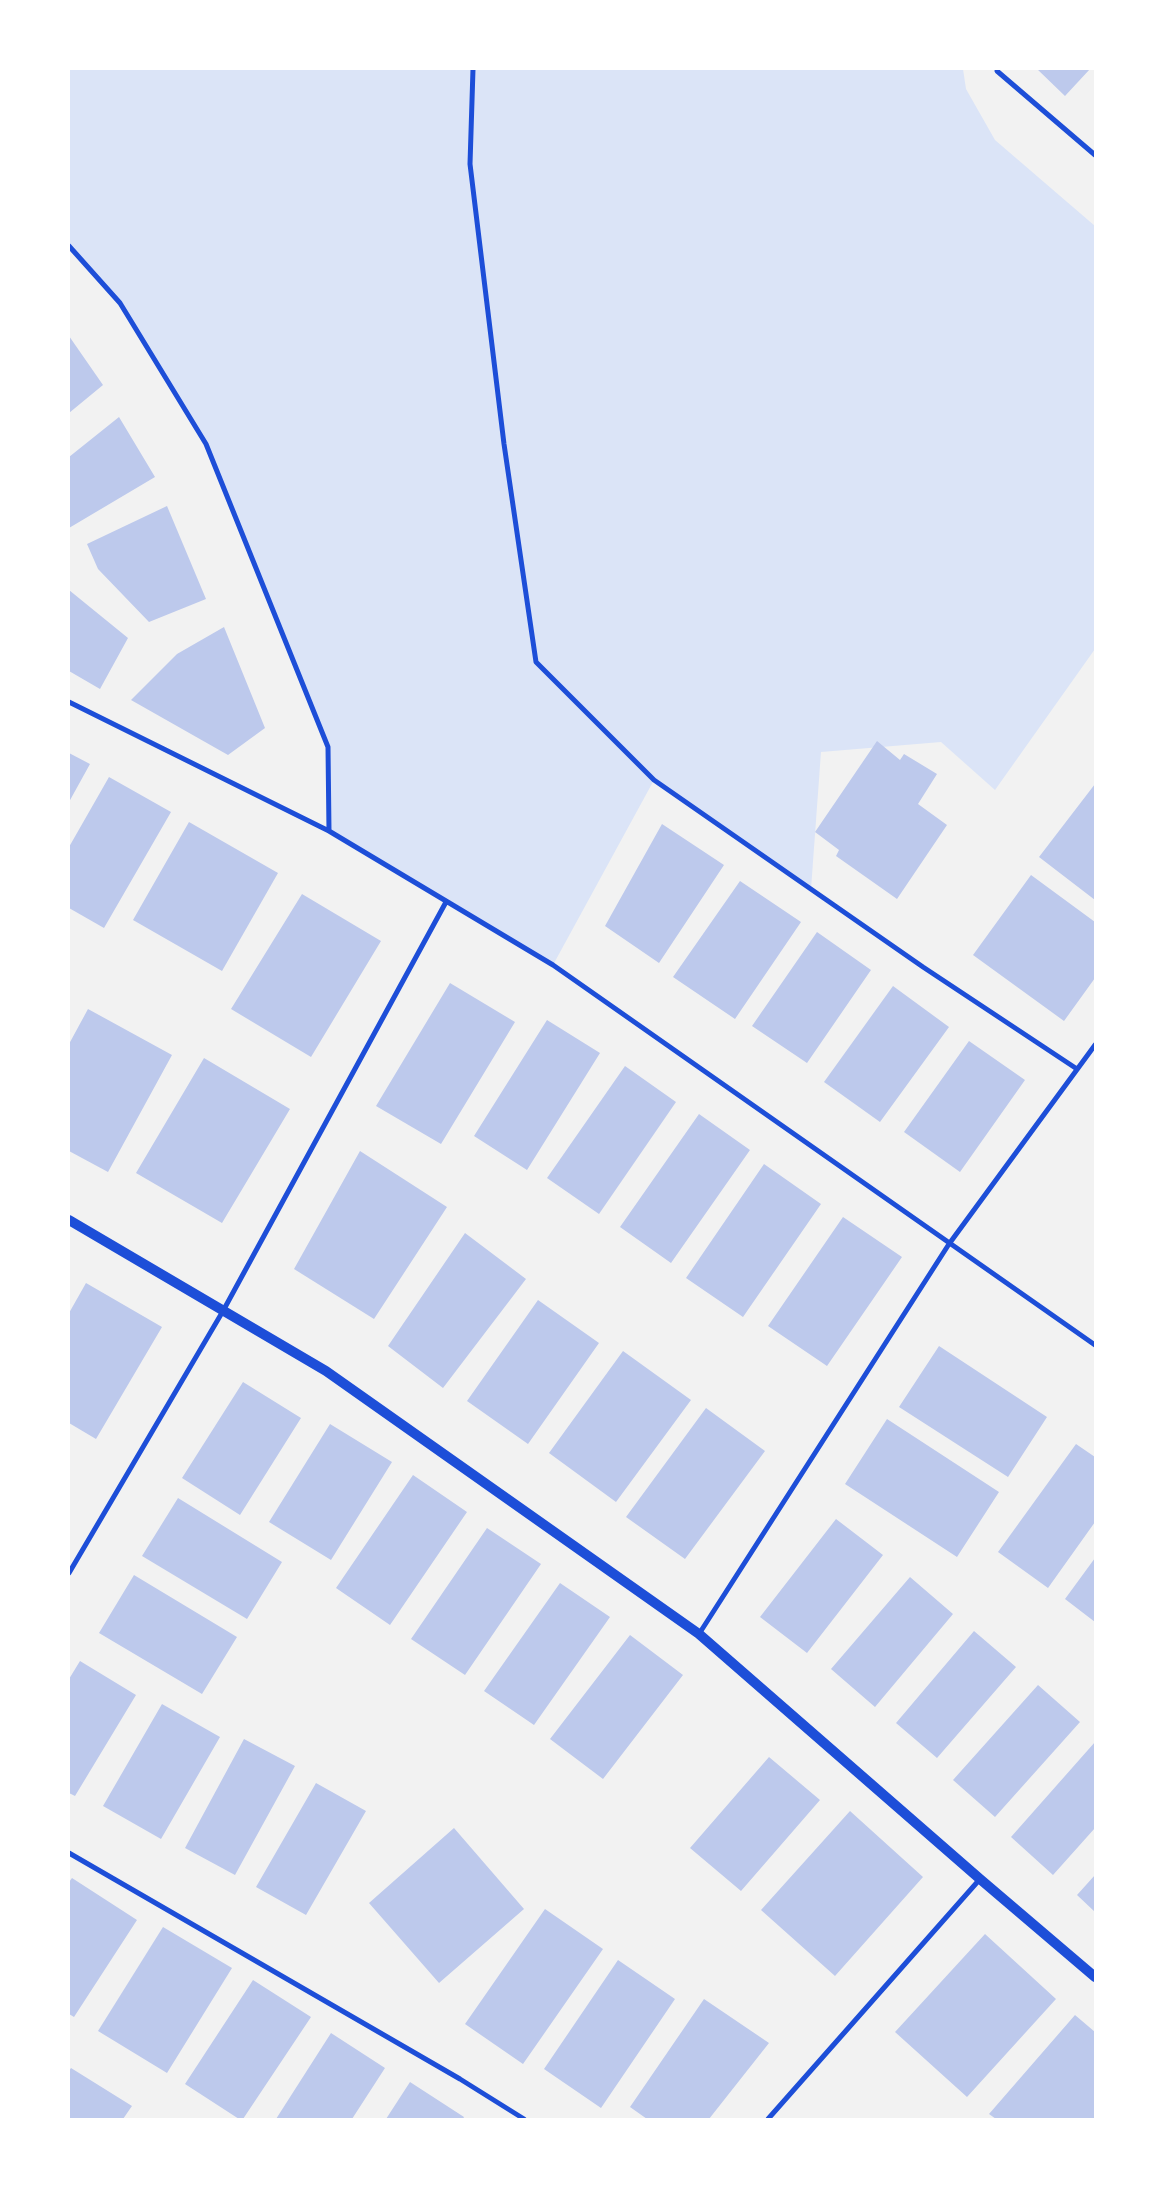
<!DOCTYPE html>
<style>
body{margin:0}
#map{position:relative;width:1164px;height:2188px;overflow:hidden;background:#f2f2f2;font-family:"Roboto Condensed",sans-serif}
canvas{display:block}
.frame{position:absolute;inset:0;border:70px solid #fff;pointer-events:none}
</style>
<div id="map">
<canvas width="1164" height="2188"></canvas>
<div class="frame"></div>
</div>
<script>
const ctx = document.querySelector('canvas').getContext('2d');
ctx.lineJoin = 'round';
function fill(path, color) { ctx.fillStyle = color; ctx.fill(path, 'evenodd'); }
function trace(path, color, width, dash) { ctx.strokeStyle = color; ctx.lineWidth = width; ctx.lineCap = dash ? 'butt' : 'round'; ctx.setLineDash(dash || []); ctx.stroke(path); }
fill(new Path2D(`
 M 69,69 L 963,69 L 966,89 L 995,140 L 1095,226 L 1095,649 L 995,790 L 941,742 L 821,752 L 811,889 L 654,780 L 553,965 L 329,831 L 328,747 L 206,444 L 120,303 L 69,246 Z`), '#dbe4f7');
fill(new Path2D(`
 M 1037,69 L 1090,69 L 1065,96 Z
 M 69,336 L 103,385 L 69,413 Z
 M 119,417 L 155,477 L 69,528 L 69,457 Z
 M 167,506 L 206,599 L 149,622 L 98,569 L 87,544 Z
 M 69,590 L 128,638 L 100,689 L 69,671 Z
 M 224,627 L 265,728 L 228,755 L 131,700 L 177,654 Z
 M 877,741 L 900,760 L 904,754 L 937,774 L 918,804 L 947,825 L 897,899 L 836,856 L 839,850 L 815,832 Z
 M 69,753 L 90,764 L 69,802 Z
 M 109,777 L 171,812 L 104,928 L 69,908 L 69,847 Z
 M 1095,784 L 1095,900 L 1039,857 Z
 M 189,822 L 278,873 L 222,971 L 133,920 Z
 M 662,824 L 724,865 L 659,963 L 605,926 Z
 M 1031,875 L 1095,922 L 1095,978 L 1064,1021 L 973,955 Z
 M 740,881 L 801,922 L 735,1019 L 673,977 Z
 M 302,894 L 381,941 L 311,1057 L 231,1009 Z
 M 817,932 L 871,970 L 807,1063 L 752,1026 Z
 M 450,983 L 515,1022 L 441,1144 L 376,1106 Z
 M 893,986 L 949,1027 L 880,1122 L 824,1082 Z
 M 88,1009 L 172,1055 L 108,1172 L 69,1151 L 69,1044 Z
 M 547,1020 L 600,1053 L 527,1170 L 474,1136 Z
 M 969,1041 L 1025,1080 L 960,1172 L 904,1132 Z
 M 204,1058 L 290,1109 L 222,1223 L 136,1173 Z
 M 625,1066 L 676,1102 L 599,1214 L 547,1178 Z
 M 699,1114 L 750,1150 L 671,1263 L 620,1227 Z
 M 360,1151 L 447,1207 L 374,1319 L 294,1269 Z
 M 764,1164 L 821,1204 L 743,1317 L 686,1278 Z
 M 843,1217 L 902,1257 L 827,1366 L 768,1326 Z
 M 465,1233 L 526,1279 L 443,1388 L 388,1346 Z
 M 86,1283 L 162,1327 L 96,1439 L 69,1423 L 69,1313 Z
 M 538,1300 L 599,1343 L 528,1444 L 467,1401 Z
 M 939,1346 L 1047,1417 L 1008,1477 L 899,1407 Z
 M 623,1351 L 691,1400 L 616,1502 L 549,1453 Z
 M 243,1382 L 301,1418 L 240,1515 L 182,1478 Z
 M 706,1408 L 765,1451 L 685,1559 L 626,1517 Z
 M 887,1419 L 999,1492 L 957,1557 L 845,1484 Z
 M 330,1424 L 392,1462 L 331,1560 L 269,1522 Z
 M 1076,1444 L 1095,1457 L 1095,1522 L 1048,1588 L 998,1552 Z
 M 413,1475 L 467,1512 L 390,1625 L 336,1588 Z
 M 178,1498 L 282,1562 L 247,1619 L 142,1556 Z
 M 836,1519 L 883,1555 L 807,1653 L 760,1617 Z
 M 487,1528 L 541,1564 L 465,1675 L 411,1639 Z
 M 1095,1558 L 1095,1622 L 1065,1599 Z
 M 134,1575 L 237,1637 L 202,1694 L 99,1633 Z
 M 910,1577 L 953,1614 L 875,1707 L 831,1669 Z
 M 560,1583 L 610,1617 L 534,1725 L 484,1691 Z
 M 974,1631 L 1016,1667 L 937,1758 L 896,1723 Z
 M 630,1635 L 683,1675 L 603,1779 L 550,1739 Z
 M 80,1661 L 136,1695 L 75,1796 L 69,1793 L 69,1679 Z
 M 1038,1685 L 1080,1722 L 995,1817 L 953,1780 Z
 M 162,1704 L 220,1737 L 161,1839 L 103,1806 Z
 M 244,1739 L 295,1766 L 235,1875 L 185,1848 Z
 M 1095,1742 L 1095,1828 L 1053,1875 L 1011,1837 Z
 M 769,1757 L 820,1800 L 741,1891 L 690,1848 Z
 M 316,1783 L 366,1811 L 306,1915 L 256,1887 Z
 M 850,1811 L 923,1877 L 835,1976 L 761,1910 Z
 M 454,1828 L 524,1909 L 439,1983 L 369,1903 Z
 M 1095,1875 L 1095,1912 L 1077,1895 Z
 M 72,1878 L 137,1920 L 74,2017 L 69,2014 L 69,1882 Z
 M 545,1909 L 603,1949 L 523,2064 L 465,2024 Z
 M 163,1927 L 232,1968 L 167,2073 L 98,2031 Z
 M 985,1934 L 1056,1999 L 967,2097 L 895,2032 Z
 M 618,1960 L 675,1999 L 601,2108 L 544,2069 Z
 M 253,1980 L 311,2017 L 243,2119 L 239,2119 L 185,2084 Z
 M 704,1999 L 769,2043 L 709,2119 L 647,2119 L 630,2107 Z
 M 1075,2015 L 1095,2032 L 1095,2119 L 996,2119 L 989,2114 Z
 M 331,2033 L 385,2068 L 352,2119 L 276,2119 Z
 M 71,2068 L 132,2106 L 123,2119 L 69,2119 L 69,2071 Z
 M 410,2082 L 464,2117 L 463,2119 L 386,2119 Z`), '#bdc9ec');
trace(new Path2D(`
 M 473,69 L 470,164 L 504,444 L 536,662 L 654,780 L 923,967 L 1077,1069
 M 997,71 L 1095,155
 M 69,246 L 120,303 L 206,444 L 328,747 L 329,831
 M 69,702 L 329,831 L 553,965 L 1095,1345
 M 69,1573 L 223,1311 L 446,902
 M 699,1634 L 949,1244 L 1095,1045
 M 69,1853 L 460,2079 L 524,2119
 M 768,2119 L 980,1879`), '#1d4ed8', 5);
trace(new Path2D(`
 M 69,1220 L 326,1371 L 699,1634 L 980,1879 L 1095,1977`), '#1d4ed8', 10);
</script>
